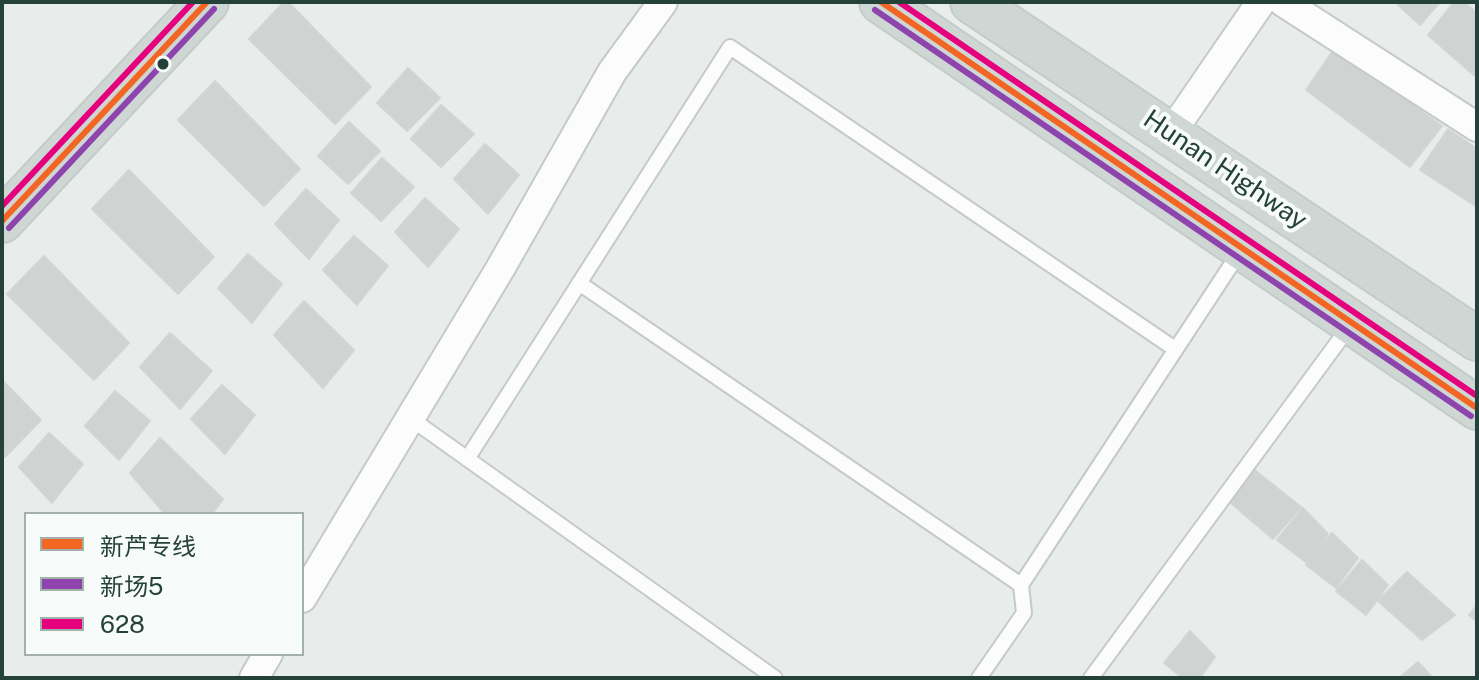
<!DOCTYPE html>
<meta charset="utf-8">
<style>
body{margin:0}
#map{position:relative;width:1479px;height:680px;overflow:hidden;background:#e8edeb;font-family:"Public Sans","Noto Sans SC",sans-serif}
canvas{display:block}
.frame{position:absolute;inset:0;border:4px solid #24423a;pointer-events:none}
.legend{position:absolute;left:24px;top:512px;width:280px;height:144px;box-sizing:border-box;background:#f7fbf9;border:2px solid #a3b1ad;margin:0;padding:10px 14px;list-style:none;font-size:24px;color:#24423a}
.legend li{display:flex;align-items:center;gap:16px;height:40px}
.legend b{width:40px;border:2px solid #a3b1ad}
</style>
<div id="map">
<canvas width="1479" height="680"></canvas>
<div class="frame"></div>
<ul class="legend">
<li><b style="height:10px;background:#f26522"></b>新芦专线</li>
<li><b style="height:10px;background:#8e44ad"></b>新场5</li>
<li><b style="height:10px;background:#e5007d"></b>628</li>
</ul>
</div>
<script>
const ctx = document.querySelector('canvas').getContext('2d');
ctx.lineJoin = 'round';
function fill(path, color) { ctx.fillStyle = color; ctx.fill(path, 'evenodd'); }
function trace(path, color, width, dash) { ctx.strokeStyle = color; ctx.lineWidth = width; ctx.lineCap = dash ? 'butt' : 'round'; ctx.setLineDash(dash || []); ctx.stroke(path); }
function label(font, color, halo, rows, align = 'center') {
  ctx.font = font + ' "Public Sans",sans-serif'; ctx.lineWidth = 8; ctx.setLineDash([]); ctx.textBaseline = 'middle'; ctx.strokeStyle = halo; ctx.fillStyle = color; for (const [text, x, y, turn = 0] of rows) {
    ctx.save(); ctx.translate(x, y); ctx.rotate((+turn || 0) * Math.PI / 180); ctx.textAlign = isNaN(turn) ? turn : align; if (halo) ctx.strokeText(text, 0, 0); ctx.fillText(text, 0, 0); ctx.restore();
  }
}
const building = new Path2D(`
 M 284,2 L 288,2 L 371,87 L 335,124 L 249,39 Z
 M 1395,2 L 1440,2 L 1420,25 Z
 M 1454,2 L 1464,2 L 1477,13 L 1477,78 L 1428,35 Z
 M 1334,49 L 1442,126 L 1410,167 L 1306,90 Z
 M 408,68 L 440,98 L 407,131 L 377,103 Z
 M 215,81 L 300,169 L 264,206 L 178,120 Z
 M 441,105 L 474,134 L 441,167 L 411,139 Z
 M 349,122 L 380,151 L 348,184 L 318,156 Z
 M 1448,129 L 1477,149 L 1477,207 L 1420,170 Z
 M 485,144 L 519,175 L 488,214 L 454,179 Z
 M 382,158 L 414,187 L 381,221 L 351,193 Z
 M 129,170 L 214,257 L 178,294 L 92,209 Z
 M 306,189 L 339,220 L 309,259 L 275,224 Z
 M 425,198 L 459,229 L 428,267 L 395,232 Z
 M 354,236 L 388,266 L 357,305 L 323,270 Z
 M 248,254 L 282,284 L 252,323 L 218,288 Z
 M 44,256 L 129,343 L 94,380 L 7,294 Z
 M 304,301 L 354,350 L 323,388 L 274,335 Z
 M 170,333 L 212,371 L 180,409 L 140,367 Z
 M 2,380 L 41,420 L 5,457 L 2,454 Z
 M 222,385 L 255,415 L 225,454 L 191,419 Z
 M 115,391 L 150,421 L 119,460 L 85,426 Z
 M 49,433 L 83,464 L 52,503 L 19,467 Z
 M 160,438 L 223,499 L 212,514 L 165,514 L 130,473 Z
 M 1252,468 L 1301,507 L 1273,539 L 1225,498 Z
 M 1303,508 L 1328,534 L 1307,563 L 1277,540 Z
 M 1332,533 L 1358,558 L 1336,588 L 1306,565 Z
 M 1362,560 L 1388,585 L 1366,615 L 1336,591 Z
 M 1407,572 L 1455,615 L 1422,640 L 1378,601 Z
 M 1477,605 L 1477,622 L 1469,615 Z
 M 1190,631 L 1215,657 L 1200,678 L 1183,678 L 1164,663 Z
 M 1418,662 L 1433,678 L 1399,678 Z`);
fill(building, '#cfd4d2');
trace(building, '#d1d6d4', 2);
const lane = new Path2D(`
 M 579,283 L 1021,585
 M 410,418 L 775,678
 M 467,459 L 730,47 L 1175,349
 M 979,678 L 1024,613 L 1021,585 L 1241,250
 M 1091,678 L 1349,327`);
const street = new Path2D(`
 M 1283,2 L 1477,127
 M 1171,133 L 1261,2
 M 302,598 L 500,269 L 612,72 L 663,2
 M 254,678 L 268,654`);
const primary = new Path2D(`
 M 881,2 L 1477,408
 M 972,2 L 1477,339
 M 2,221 L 207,2`);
trace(lane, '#c5cac8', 18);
trace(street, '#c5cac8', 32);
trace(primary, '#c3ccc9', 46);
trace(lane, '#fcfcfc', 14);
trace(street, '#fcfcfc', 28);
trace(primary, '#cfd7d5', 42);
trace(new Path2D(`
 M 881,2 L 1477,408
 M 2,221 L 207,2`), '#f26522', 6);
trace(new Path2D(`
 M 875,10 L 1471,416
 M 9,228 L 214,9`), '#8e44ad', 6);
trace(new Path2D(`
 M 899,2 L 1477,396
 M 2,206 L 193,2`), '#e5007d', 6);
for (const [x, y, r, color] of [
 [163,64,7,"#24423a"]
]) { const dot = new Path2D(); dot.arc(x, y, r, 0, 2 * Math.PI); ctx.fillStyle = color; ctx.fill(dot); trace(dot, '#f7fbf9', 3); }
label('26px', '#24423a', '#f7fbf9', [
 ["Hunan Highway",1225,170,34]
]);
</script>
